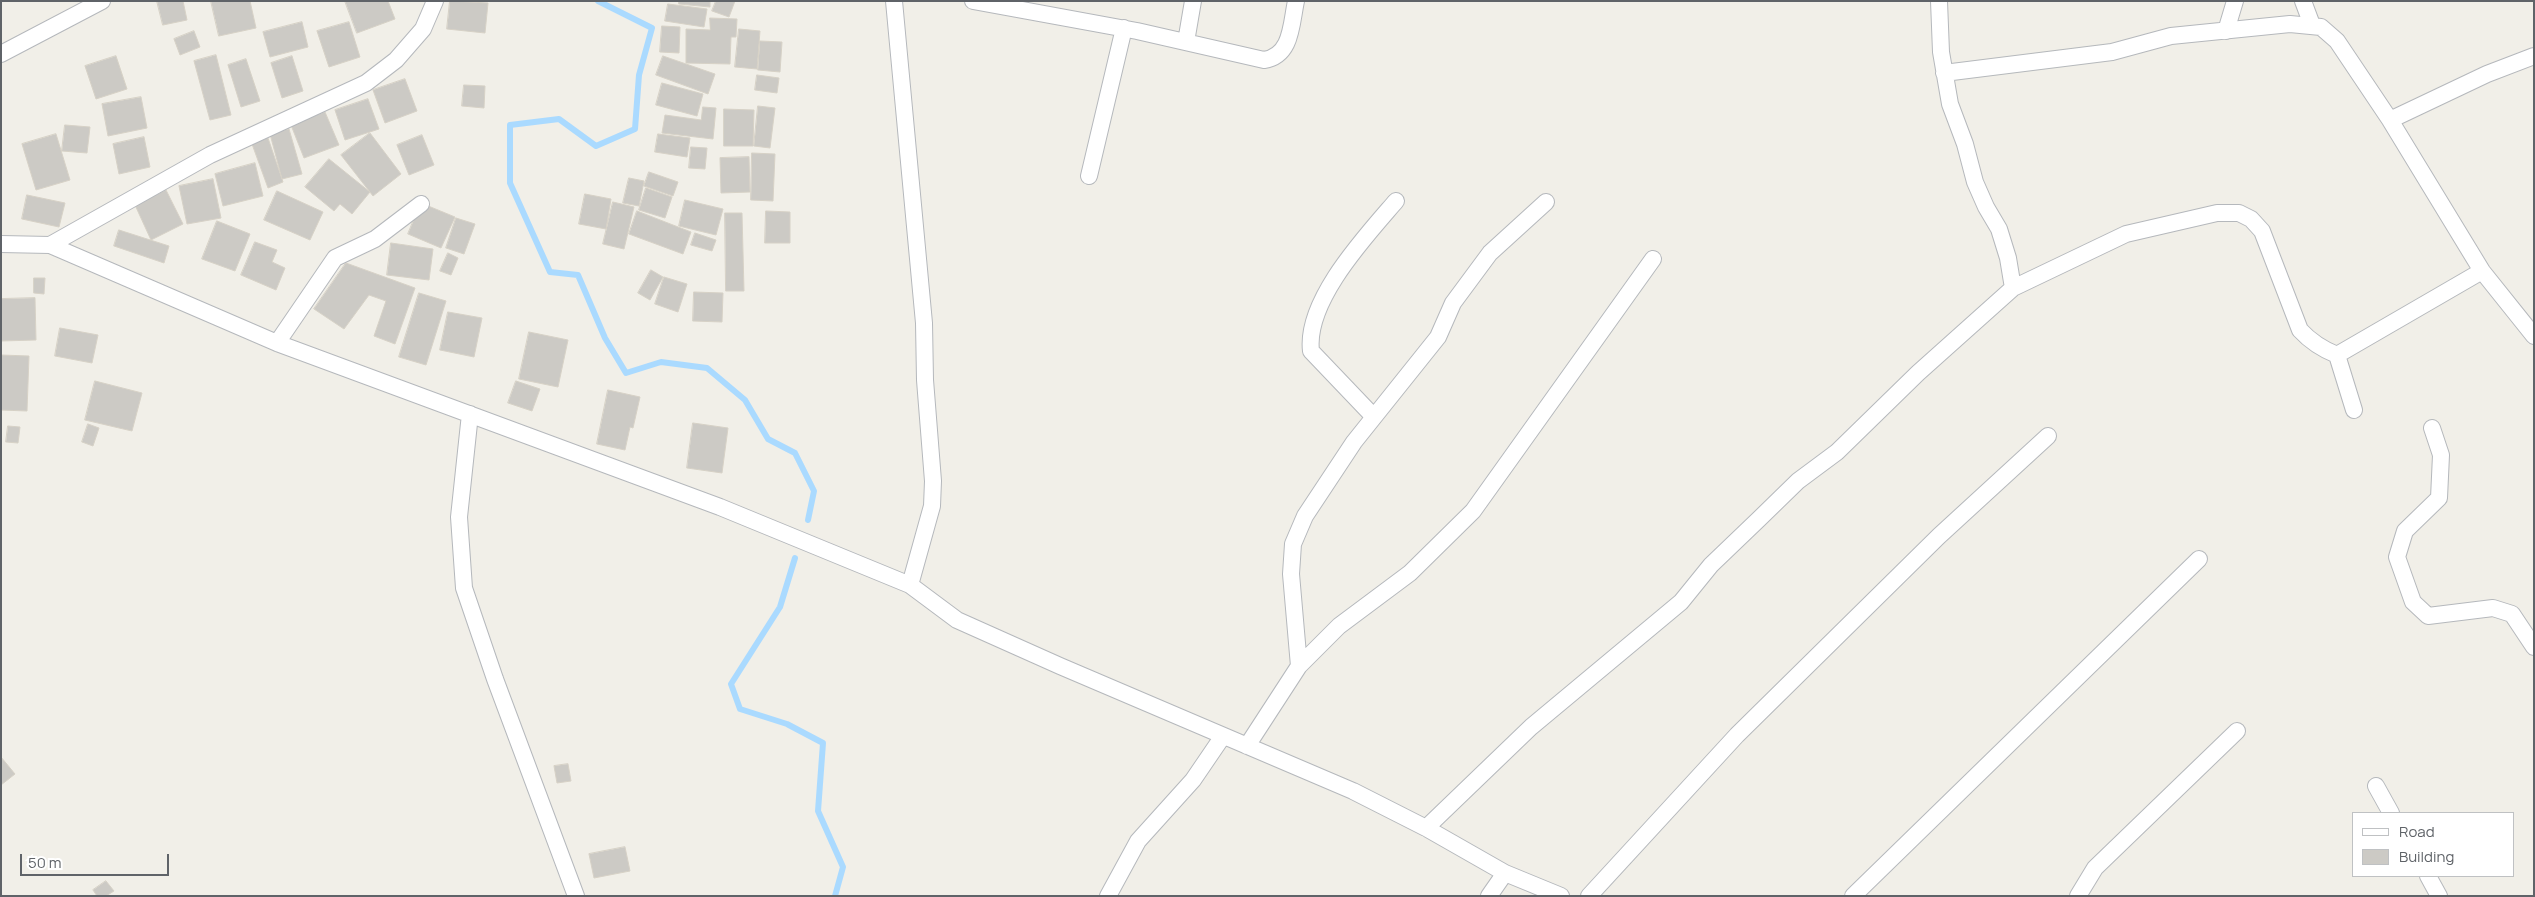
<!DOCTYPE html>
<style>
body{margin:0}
#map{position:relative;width:2535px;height:897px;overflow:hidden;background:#f1efe8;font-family:Manrope,sans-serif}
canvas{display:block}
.frame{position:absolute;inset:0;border:2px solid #5f6368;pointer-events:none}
.legend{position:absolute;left:2352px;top:812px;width:162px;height:65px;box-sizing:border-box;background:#fff;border:1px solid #bfc1c3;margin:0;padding:6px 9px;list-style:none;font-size:15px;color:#5f6368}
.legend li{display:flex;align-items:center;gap:10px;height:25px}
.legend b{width:25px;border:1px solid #bfc1c3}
.scale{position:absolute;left:20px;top:854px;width:149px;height:22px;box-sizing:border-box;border:2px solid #5f6368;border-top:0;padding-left:6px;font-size:15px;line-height:18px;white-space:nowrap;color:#5f6368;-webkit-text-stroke:4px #fff;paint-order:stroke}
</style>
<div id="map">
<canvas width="2535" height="897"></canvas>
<div class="frame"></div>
<ul class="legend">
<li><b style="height:6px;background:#fff"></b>Road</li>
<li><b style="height:14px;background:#cccac5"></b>Building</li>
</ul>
<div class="scale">50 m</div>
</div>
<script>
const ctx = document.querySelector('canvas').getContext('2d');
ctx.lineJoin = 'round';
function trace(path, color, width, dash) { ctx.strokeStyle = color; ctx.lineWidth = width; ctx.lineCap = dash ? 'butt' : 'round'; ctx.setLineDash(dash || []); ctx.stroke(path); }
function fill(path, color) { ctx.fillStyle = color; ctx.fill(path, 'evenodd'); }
trace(new Path2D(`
 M 598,1 L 652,28 L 639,75 L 635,129 L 596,146 L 559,119 L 510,125 L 510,183 L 550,272 L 578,275 L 605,338 L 626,373 L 661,362 L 707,368 L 745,400 L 768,439 L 795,453 L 814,491 L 808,520
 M 795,558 L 780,607 L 731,684 L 740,709 L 787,724 L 823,743 L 818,811 L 843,867 L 835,896`), '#aadaff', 6);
const building = new Path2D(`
 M 157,1 L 183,1 L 187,20 L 163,25 Z
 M 211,1 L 250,1 L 256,28 L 219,36 Z
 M 345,1 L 388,1 L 395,19 L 357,33 Z
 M 450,1 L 488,3 L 485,33 L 447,29 Z
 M 679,1 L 710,1 L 710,7 L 679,4 Z
 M 716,1 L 735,1 L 729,17 L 712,11 Z
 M 668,4 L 707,9 L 704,27 L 665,21 Z
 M 710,18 L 737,19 L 736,37 L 731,37 L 730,64 L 686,63 L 686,29 L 710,30 Z
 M 302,22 L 308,47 L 270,57 L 263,32 Z
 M 349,22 L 360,57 L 329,67 L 317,31 Z
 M 662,26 L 680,27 L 679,53 L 660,52 Z
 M 739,29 L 760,31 L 757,69 L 735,67 Z
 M 194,31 L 200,47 L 180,55 L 174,39 Z
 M 760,41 L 782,42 L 780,72 L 758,70 Z
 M 216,55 L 231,115 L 210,120 L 194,61 Z
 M 116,56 L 127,89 L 96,99 L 85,66 Z
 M 292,56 L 303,91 L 282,98 L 271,63 Z
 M 663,56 L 715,74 L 708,94 L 656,75 Z
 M 246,59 L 260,101 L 241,107 L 228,65 Z
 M 757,75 L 779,78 L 777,93 L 755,90 Z
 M 405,79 L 417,111 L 385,123 L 373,90 Z
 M 662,83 L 703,94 L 697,116 L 656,105 Z
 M 464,85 L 485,86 L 484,108 L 462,106 Z
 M 141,97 L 147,128 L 108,136 L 102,104 Z
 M 368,99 L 379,129 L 345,140 L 335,110 Z
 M 758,106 L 775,108 L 770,148 L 754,146 Z
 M 703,107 L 716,108 L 713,139 L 662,133 L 665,115 L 701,120 Z
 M 724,109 L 754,110 L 753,146 L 724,146 Z
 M 325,112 L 339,145 L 304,158 L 291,125 Z
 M 65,125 L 90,127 L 87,153 L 62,151 Z
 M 289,129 L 302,174 L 282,179 L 270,134 Z
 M 370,133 L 401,174 L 373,196 L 341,155 Z
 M 56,134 L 70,180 L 36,190 L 22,144 Z
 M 658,134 L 690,138 L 687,157 L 655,152 Z
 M 422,135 L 434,165 L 409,175 L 397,145 Z
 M 144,137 L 150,167 L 119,174 L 113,144 Z
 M 268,138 L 283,182 L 268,188 L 252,144 Z
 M 691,147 L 707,148 L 705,169 L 689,168 Z
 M 752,153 L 775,154 L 773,201 L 751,200 Z
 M 749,157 L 750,192 L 721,193 L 720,158 Z
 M 329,159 L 370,192 L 352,214 L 340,204 L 334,211 L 305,187 Z
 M 255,163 L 263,196 L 223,206 L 215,174 Z
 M 649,172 L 678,182 L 673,196 L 644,186 Z
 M 629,178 L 644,181 L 639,206 L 623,203 Z
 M 213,179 L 221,218 L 187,224 L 179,186 Z
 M 646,188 L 672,197 L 665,218 L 639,210 Z
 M 166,190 L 183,224 L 151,240 L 135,205 Z
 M 277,191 L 323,212 L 310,240 L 264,220 Z
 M 585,194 L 611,199 L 606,229 L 579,224 Z
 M 27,195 L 65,203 L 59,227 L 22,219 Z
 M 685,200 L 723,209 L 716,235 L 679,226 Z
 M 613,202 L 634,207 L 624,249 L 603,244 Z
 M 421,203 L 455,217 L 441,248 L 408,234 Z
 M 637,211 L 691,232 L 683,254 L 629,234 Z
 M 766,211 L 790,212 L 790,243 L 765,243 Z
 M 725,213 L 742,213 L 744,291 L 726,291 Z
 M 456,218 L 475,224 L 464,254 L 446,248 Z
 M 217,221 L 250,234 L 235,271 L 202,259 Z
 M 119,230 L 169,246 L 164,263 L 114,246 Z
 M 695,233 L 716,240 L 712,251 L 691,245 Z
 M 255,242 L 277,250 L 272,262 L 285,268 L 276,290 L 241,275 Z
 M 391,243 L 433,249 L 429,280 L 387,275 Z
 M 448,253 L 458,258 L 451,275 L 440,271 Z
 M 346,263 L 415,288 L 395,344 L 374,336 L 386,301 L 369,295 L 344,329 L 314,309 Z
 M 651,270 L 663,277 L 650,300 L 638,293 Z
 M 664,277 L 687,284 L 678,312 L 655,304 Z
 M 34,278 L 45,278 L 44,294 L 34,293 Z
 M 694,292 L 723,293 L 722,322 L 693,321 Z
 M 419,293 L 446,301 L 426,365 L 399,357 Z
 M 35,298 L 36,340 L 1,341 L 1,299 Z
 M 448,312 L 482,318 L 474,357 L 440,350 Z
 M 60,328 L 98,335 L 92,363 L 55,356 Z
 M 529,332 L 568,340 L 558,387 L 519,379 Z
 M 1,355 L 29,356 L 27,411 L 1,410 Z
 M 95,381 L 142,393 L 132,431 L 85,420 Z
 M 516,381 L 540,389 L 532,411 L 508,403 Z
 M 608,390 L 640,397 L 633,428 L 630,427 L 625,450 L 597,444 Z
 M 693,423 L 728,428 L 722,473 L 687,468 Z
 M 88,424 L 99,428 L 93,446 L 82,442 Z
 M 8,426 L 20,427 L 18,443 L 6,442 Z
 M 1,757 L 15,774 L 1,785 Z
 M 568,764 L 571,781 L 557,783 L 554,766 Z
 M 625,847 L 630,871 L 594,878 L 589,854 Z
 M 106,881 L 114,891 L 106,896 L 97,896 L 93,890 Z`);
fill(building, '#cccac5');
trace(building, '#d6d1c6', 1);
const street = new Path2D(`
 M 894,1 L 924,323 L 925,380 L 933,481 L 932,506 L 910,585
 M 973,1 L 1137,31 L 1264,60 C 1292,56 1291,24 1296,1
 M 2303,1 L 2312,25
 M 2226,31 L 2235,1
 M 1186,42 L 1193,1
 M 1,54 L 102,1
 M 1944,73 L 2112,52 L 2171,36 L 2290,24 L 2321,27 L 2337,41 L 2390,120 L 2482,271 L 2534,336
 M 2390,120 L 2487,74 L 2534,56
 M 1089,176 L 1124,28
 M 1,244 L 50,245 L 277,343 L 720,507 L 910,585 L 957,620 L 1060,666 L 1353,791 L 1426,828 L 1505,873 L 1561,896
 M 50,245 L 210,155 L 366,83 L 396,60 L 423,29 L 435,1
 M 2013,288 L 2126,234 L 2217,213 L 2239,213 L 2251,219 L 2262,231 L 2300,330 C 2311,342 2322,349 2337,355 L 2482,271
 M 277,343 L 335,258 L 375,239 L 421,204
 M 2337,355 L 2354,410
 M 470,414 L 459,517 L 464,588 L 495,679 L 576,896
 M 1374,417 L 1311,351 C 1305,301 1365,237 1396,201
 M 2432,428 L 2441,455 L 2439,498 L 2405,531 L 2397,557 L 2413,602 L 2428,616 L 2493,608 L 2512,614 L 2534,647
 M 1299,666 L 1291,574 L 1293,544 L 1305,516 L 1354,442 L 1438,337 L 1453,303 L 1490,253 L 1546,202
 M 1247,746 L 1299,666 L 1339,626 L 1410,573 L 1473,511 L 1653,259
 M 2376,786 L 2391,813
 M 1426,828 L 1531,727 L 1681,602 L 1711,565 L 1759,519 L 1798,481 L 1837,452 L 1918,373 L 2013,288 L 2008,258 L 1999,229 L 1986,207 L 1975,182 L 1965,144 L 1950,104 L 1941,52 L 1939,1
 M 2428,876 L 2439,896
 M 1108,896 L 1138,841 L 1193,780 L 1223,736
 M 1489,896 L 1505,873
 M 1589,896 L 1737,735 L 1939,536 L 2048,436
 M 1853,896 L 2199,559
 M 2078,896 L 2095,868 L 2237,731`);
trace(street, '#b5b8bc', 18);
trace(street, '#fff', 16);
</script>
